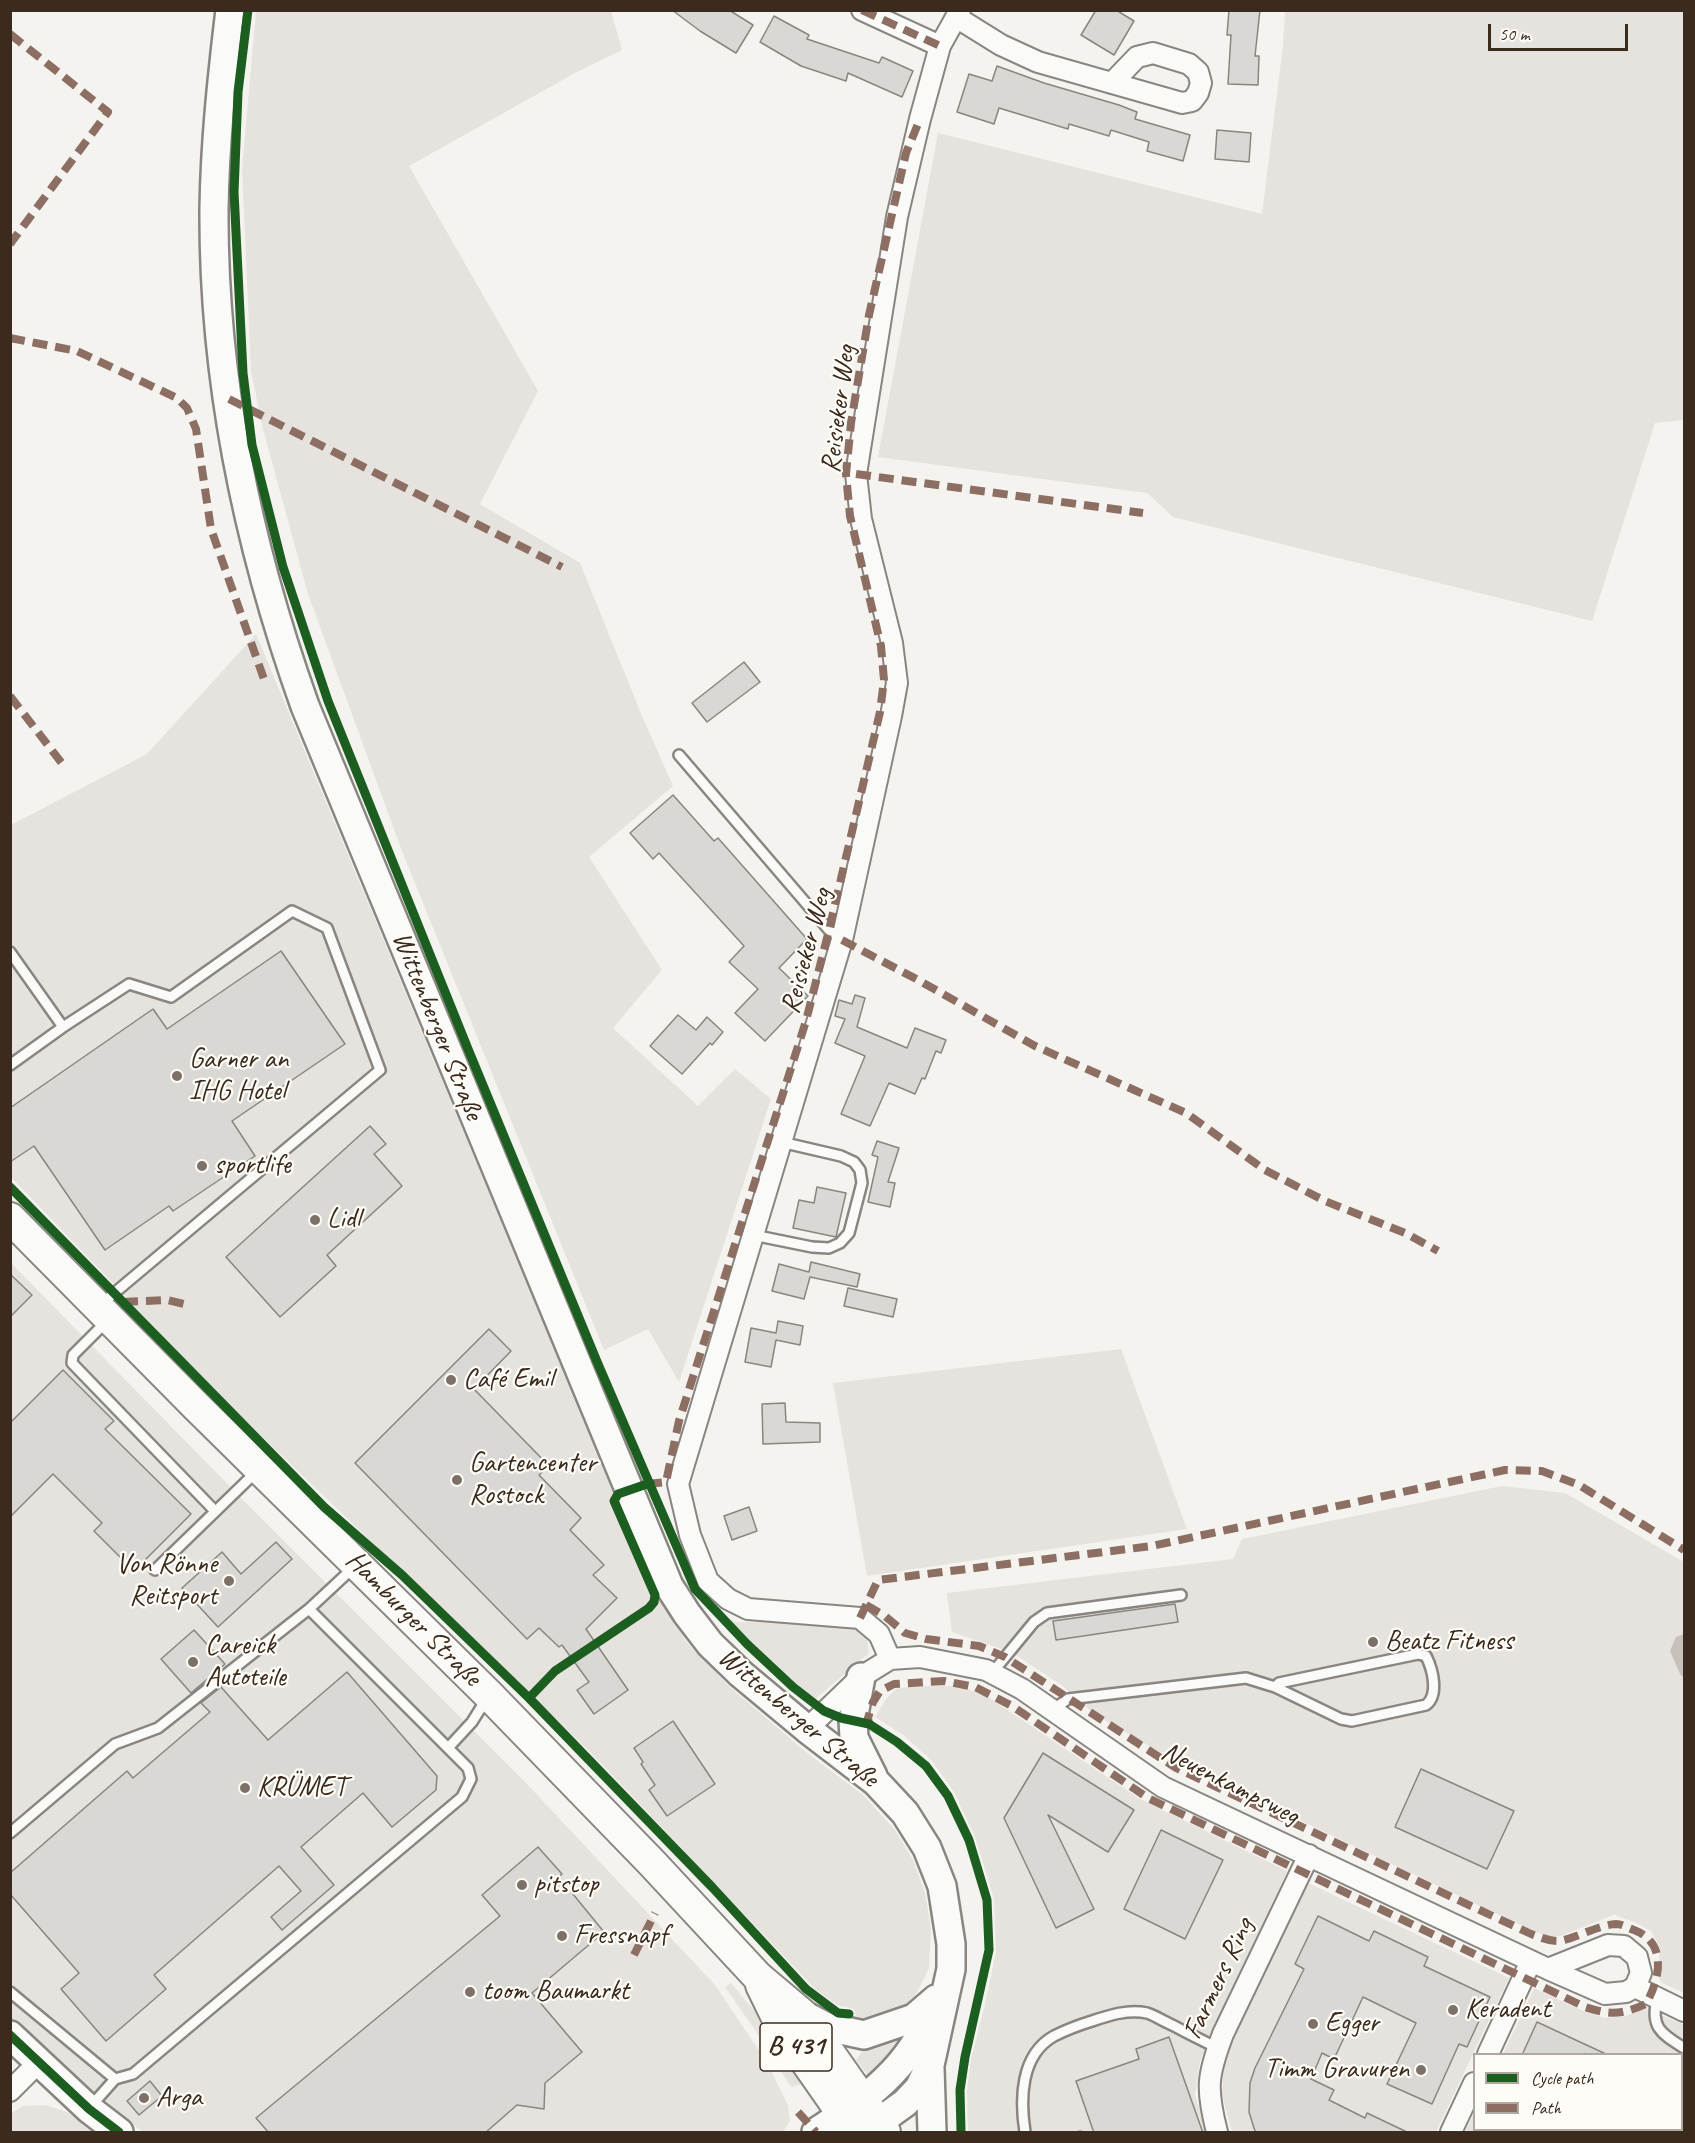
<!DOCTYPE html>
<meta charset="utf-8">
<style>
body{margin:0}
#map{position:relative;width:1695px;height:2143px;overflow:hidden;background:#f4f3ef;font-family:Caveat,sans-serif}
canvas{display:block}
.frame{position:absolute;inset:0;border:12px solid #3b2a1e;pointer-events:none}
.legend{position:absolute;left:1473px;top:2053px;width:210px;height:78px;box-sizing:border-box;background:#fdfcf7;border:2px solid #afa8a0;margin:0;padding:8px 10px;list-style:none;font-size:18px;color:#3b2a1e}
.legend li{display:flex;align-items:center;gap:12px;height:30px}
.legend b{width:30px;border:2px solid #afa8a0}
.scale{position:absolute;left:1488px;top:24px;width:140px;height:27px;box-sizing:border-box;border:3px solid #3b2a1e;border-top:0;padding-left:8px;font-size:18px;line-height:21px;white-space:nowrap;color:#3b2a1e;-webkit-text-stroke:4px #fdfcf7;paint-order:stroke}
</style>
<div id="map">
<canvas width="1695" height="2143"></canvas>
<div class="frame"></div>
<ul class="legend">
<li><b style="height:8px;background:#1b5e20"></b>Cycle path</li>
<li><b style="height:8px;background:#8d6e63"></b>Path</li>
</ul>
<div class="scale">50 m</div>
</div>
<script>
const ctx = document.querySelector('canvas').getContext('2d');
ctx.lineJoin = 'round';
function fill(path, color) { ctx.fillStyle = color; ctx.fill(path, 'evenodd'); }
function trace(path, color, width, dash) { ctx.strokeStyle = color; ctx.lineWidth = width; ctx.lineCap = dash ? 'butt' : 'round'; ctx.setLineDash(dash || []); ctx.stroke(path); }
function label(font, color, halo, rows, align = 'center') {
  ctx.font = font + ' Caveat,sans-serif'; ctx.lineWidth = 4.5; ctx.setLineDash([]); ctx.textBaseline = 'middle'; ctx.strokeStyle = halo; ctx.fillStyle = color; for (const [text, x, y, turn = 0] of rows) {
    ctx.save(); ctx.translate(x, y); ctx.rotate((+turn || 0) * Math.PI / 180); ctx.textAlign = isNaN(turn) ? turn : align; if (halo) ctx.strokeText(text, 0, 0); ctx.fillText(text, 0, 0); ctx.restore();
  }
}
fill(new Path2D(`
 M 256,11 L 611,11 L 622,50 L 575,73 L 409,166 L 538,391 L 480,504 L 580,563 L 642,716 L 673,786 L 589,857 L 662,970 L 613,1028 L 698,1106 L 735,1069 L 771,1099 L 679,1382 L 648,1329 L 604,1350 L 402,851 L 308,594 L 263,429 L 251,372 L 242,169 Z
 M 1285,11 L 1684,11 L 1684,420 L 1655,423 L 1592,621 L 1173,517 L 1147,493 L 878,457 L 938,133 L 1262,214 L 1283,45 Z
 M 256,634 L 617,1500 L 623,1498 L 686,1634 L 683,1637 L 697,1654 L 698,1651 L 700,1652 L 719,1676 L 731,1688 L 806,1752 L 863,1795 L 895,1830 L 913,1860 L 925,1893 L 931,1928 L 929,1968 L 913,2000 L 888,2020 L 858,2024 L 854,2009 L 837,2005 L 815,1989 L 592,1754 L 225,1401 L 11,1177 L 11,825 L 147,754 Z
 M 11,1263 L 255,1512 L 527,1784 L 715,1985 L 768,2064 L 788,2106 L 790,2121 L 783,2132 L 143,2132 L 47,2060 L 11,2026 Z
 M 1121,1349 L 1187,1529 L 867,1576 L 833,1383 Z
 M 1502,1486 L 1565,1493 L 1684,1562 L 1684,1993 L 1660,1982 L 1659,1946 L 1651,1931 L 1634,1922 L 1616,1916 L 1616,1914 L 1561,1936 L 1548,1936 L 1533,1931 L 1179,1763 L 1094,1714 L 1064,1687 L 1013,1653 L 952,1632 L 947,1593 L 1233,1559 L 1242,1539 Z
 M 724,1617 L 737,1622 L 847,1623 L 863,1632 L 867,1638 L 869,1653 L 814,1700 L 760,1655 Z
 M 913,1686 L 958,1686 L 985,1695 L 1140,1799 L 1287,1871 L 1214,2027 L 1200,2061 L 1195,2096 L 1208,2132 L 968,2132 L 967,2090 L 971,2059 L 984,2008 L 996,1952 L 994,1899 L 975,1837 L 954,1792 L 932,1761 L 902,1734 L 875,1717 L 886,1699 L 896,1689 Z
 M 1308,1883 L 1509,1978 L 1436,2132 L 1232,2132 L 1222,2094 L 1224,2064 L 1229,2049 Z
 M 731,1983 L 774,2034 L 810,2082 L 791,2087 L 755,2030 L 725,1987 Z
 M 1534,1988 L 1583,2011 L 1605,2018 L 1626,2016 L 1645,2008 L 1684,2025 L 1684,2132 L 1465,2132 L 1474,2113 L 1474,2130 L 1682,2130 L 1682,2054 L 1503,2054 Z
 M 910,2027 L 899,2046 L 870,2078 L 856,2060 L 862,2052 L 853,2039 Z
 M 45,2105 L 67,2112 L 93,2132 L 11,2132 L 11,2113 L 23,2106 Z`), '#e6e3de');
fill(new Path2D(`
 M 1684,1634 L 1684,1678 L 1680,1674 L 1670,1651 L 1676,1637 Z`), '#c7c1ba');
const building = new Path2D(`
 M 672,10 L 729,10 L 753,25 L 736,53 L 700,31 Z
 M 1096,10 L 1116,10 L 1134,21 L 1114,55 L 1081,35 Z
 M 1229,10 L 1260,10 L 1255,56 L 1259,56 L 1258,85 L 1228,84 L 1231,35 L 1227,35 Z
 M 774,16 L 809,35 L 807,39 L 879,63 L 882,57 L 913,71 L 902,97 L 848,73 L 846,81 L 801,66 L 760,42 Z
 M 997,66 L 1044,83 L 1119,105 L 1137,112 L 1135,119 L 1190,135 L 1183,161 L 1147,151 L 1149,142 L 1111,130 L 1109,136 L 1069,124 L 1068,129 L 999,108 L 994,124 L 957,112 L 969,74 L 992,81 Z
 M 1217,130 L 1251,133 L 1249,162 L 1215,159 Z
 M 744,662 L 760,682 L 707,722 L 692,703 Z
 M 673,795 L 714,841 L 718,838 L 807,939 L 779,968 L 808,996 L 765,1041 L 735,1013 L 758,989 L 729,962 L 744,946 L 659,853 L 653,859 L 630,833 Z
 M 281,951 L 345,1044 L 232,1121 L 255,1156 L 173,1211 L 169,1206 L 105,1250 L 34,1146 L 10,1162 L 10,1108 L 153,1009 L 167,1029 Z
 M 855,995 L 865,998 L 857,1027 L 907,1048 L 915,1028 L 946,1040 L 941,1053 L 936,1051 L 925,1079 L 922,1078 L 915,1094 L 889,1083 L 870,1126 L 841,1114 L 865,1056 L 835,1043 L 845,1019 L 835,1016 L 839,1000 L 852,1004 Z
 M 678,1015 L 696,1030 L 707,1017 L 723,1032 L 712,1045 L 710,1043 L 682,1074 L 650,1046 Z
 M 370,1126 L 386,1144 L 374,1154 L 402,1186 L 327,1255 L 336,1266 L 280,1317 L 226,1257 Z
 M 877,1141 L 899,1148 L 888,1182 L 895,1183 L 890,1207 L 868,1202 L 878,1157 L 872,1155 Z
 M 817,1187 L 846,1193 L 836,1237 L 793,1228 L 799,1200 L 814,1203 Z
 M 811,1262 L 860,1274 L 857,1287 L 810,1277 L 804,1299 L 772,1291 L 779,1264 L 809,1272 Z
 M 10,1274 L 32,1295 L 10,1317 Z
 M 848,1288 L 897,1299 L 893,1317 L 844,1306 Z
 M 778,1321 L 803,1326 L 800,1345 L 776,1340 L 771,1367 L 745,1362 L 751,1328 L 776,1333 Z
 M 489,1329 L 511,1351 L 474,1389 L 549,1466 L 539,1475 L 581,1518 L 570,1530 L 604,1565 L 593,1575 L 617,1598 L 586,1629 L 628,1690 L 594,1714 L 577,1690 L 589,1682 L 562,1645 L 559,1647 L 539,1628 L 527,1639 L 355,1463 Z
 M 63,1370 L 114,1421 L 105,1429 L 191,1514 L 134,1571 L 94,1531 L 102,1523 L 53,1474 L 10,1517 L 10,1423 Z
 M 785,1403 L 786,1422 L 820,1423 L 820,1442 L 763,1444 L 762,1404 Z
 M 749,1507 L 757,1531 L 732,1540 L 724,1516 Z
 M 276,1542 L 292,1559 L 218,1627 L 182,1588 L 222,1552 L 241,1574 Z
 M 1175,1604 L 1178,1622 L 1056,1640 L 1053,1621 Z
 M 194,1630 L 225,1664 L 191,1693 L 161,1659 Z
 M 347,1672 L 437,1776 L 436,1790 L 392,1827 L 363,1793 L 301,1847 L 334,1885 L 282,1930 L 271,1917 L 301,1891 L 279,1866 L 154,1975 L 166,1989 L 106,2041 L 61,1989 L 79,1973 L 10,1894 L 10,1873 L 127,1771 L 133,1778 L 210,1712 L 201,1703 L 221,1687 L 268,1740 Z
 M 673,1721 L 715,1784 L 667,1816 L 649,1790 L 655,1785 L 641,1764 L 643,1762 L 634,1748 Z
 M 1043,1753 L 1134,1810 L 1108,1852 L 1048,1815 L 1094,1909 L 1056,1928 L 1004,1818 Z
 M 1421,1769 L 1514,1811 L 1487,1869 L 1395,1827 Z
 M 1161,1830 L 1223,1860 L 1185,1939 L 1124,1909 Z
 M 538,1847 L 562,1874 L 559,1877 L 604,1932 L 532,1993 L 582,2052 L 545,2083 L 544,2109 L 517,2105 L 485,2133 L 269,2133 L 256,2118 L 500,1916 L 482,1895 Z
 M 1318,1916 L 1369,1941 L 1374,1931 L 1428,1957 L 1424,1966 L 1490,1997 L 1467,2047 L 1459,2044 L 1432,2104 L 1387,2084 L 1416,2023 L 1363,1997 L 1334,2059 L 1322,2053 L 1311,2079 L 1334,2090 L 1329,2100 L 1365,2118 L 1367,2113 L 1409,2133 L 1256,2133 L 1254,2128 L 1249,2112 L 1250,2083 L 1255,2068 L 1304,1969 L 1295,1964 Z
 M 1537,2022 L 1608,2055 L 1522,2055 Z
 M 1169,2037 L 1203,2133 L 1094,2133 L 1076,2081 L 1139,2059 L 1136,2049 Z
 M 150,2081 L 162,2096 L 139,2115 L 127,2101 Z`);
fill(building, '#d9d8d5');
trace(building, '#898681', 1.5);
const lane = new Path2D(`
 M 679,755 L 829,930 L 842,940
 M 10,952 L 63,1027
 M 10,1065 L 63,1027 L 129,984 L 171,997 L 292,911 L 327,928 L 380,1070 L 100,1305
 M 753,1235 L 812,1247 L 829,1248 L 840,1243 L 849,1233 L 862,1183 L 860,1170 L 854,1162 L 841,1156 L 781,1142
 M 107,1321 L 73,1355 L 72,1363 L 215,1511
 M 155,1570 L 256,1472
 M 992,1673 L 1034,1622 L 1047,1613 L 1181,1595
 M 1052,1710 L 1068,1699 L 1246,1678 L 1275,1687 L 1341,1719 L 1352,1721 L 1426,1705 C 1439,1695 1433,1670 1426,1656 L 1418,1654 L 1279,1683 L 1275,1687
 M 448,1748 L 472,1722 L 487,1698
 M 10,1833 L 115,1744 L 158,1728 L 309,1609 L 353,1568
 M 10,1992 L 115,2079
 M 1657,1999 C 1650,2028 1662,2034 1684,2048
 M 91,2106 L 115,2079 L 133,2074 L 462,1797 L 471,1779 L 468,1768 L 309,1609
 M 1025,2132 C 1020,2100 1020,2055 1054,2036 C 1066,2030 1079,2025 1092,2021 C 1110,2015 1128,2009 1147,2013 C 1154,2015 1161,2020 1168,2023 C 1184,2031 1201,2040 1218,2048`);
const street = new Path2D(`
 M 862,10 L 940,46
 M 956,17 L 1001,45 L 1038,62 L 1182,103 L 1192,101 L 1198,93 L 1201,83 L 1198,72 L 1189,64 L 1153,53 L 1137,57 L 1112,83
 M 890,1659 L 879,1634 L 860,1618 L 748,1609 L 728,1599 L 708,1581 L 690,1535 L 678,1484 L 842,940 L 891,716 L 897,683 L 892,643 L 861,519 L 856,474 L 897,217 L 920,119 L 940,46 L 960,10
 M 807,1729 L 861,1677 L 890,1659 L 920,1657 L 986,1670 L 1022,1689 L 1163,1787 L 1531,1961 L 1548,1969 L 1605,1994 L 1626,1992 L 1635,1987 L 1641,1973 L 1637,1957 L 1624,1946 L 1608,1945 L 1548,1969
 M 1635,1987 L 1684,2011
 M 1488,2054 L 1531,1961
 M 10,2091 L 39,2062
 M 1217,2132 C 1206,2089 1207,2076 1223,2034 L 1309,1855
 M 1451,2132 L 1474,2083`);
const secondary = new Path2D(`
 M 230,10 C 222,77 215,142 214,209 C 213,378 248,547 305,706 L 669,1586 L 687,1614 L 710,1644 L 741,1674 L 807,1729 L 876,1782 L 905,1813 L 927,1848 L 942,1886 L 951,1944 L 951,1969 L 930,2065 L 919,2088 L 905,2103 L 865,2132
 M 861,1677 L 853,1720 L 854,1738 L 873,1776
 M 802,2014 L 827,2027 L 864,2035 L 914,2018 L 936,1999
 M 10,2035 L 89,2109 L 119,2132
 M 930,2068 L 932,2132
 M 816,2132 C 865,2099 910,2069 931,2011`);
const primary = new Path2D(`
 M 10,1218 L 197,1407 L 489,1695 L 652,1863 L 758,1977 L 802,2014 L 885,2132
 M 761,1985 L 781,2026 L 855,2132`);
trace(lane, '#898681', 14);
trace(street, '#898681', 24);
trace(secondary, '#898681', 32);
trace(primary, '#898681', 34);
trace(new Path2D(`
 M 1078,2132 L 1082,2131`), '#b5b3b0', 3, [4.5, 4.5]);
trace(lane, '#fafaf8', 9);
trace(street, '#fafaf8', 20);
trace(secondary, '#fafaf8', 27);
trace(primary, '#fafaf8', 30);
trace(new Path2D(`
 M 862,10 L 940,46
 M 10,34 L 108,112 L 10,244
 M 10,338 L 77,351 L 177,398 L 187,408 L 196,429 L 211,529 L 265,682
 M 229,399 L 562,567
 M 856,474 L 1143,513
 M 10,696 L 64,766
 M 842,940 L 920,981 L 1035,1046 L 1186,1113 L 1265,1170 L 1325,1201 L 1405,1233 L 1438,1251
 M 123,1302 L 167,1300 L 184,1304
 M 647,1484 L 666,1482 L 679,1421 L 806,1021 L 829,930 L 880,712 L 884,680 L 881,646 L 850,516 L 846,474 L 851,423 L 869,315 L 906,153 L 920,119
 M 866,1605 L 885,1616 L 905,1633 L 926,1639 L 979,1646 L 1005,1657 L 1176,1768 L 1531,1934 C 1540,1937 1548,1941 1558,1941 C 1573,1940 1597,1925 1616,1924 C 1622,1924 1628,1928 1634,1930 C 1668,1943 1660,1979 1646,2004 C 1621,2015 1610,2015 1585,2007 L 1148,1798 L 1012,1706 L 975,1687 L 944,1681 L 894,1684 L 880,1691 L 873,1702 L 868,1718 L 869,1724
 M 860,1618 L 878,1580 L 1152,1546 L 1505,1470 L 1542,1471 L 1579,1485 L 1684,1550
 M 634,1955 L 655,1913
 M 798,2112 L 816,2132`), '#8d6e63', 8, [15, 8]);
trace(new Path2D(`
 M 248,10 L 238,92 L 234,192 L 243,373 L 252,445 L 283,567 L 328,701 L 468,1049 L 598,1364 L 695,1589 L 747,1644 L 793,1687 L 824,1711 L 841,1718 L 869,1724 L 897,1742 L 926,1766 L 948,1796 L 969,1840 L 987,1900 L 989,1950 L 965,2057 L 960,2090 L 961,2132
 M 10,1187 L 324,1507 L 402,1575 L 529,1698 L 712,1887 L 806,1989 L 838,2013 L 849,2014
 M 529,1698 L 555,1671 L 649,1608 L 654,1602 L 655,1595 L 614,1501 L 618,1494 L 650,1483
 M 10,2035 L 89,2109 L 119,2132`), '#1b5e20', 9);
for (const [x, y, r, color] of [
 [177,1076,6,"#7c7067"],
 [202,1166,6,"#7c7067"],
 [315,1220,6,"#7c7067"],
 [451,1380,6,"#7c7067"],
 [457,1480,6,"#7c7067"],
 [229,1581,6,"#7c7067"],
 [1373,1642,6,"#7c7067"],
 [193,1662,6,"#7c7067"],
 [245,1788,6,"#7c7067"],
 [522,1885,6,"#7c7067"],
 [562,1936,6,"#7c7067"],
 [470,1992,6,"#7c7067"],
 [1453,2010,6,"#7c7067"],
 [1313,2024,6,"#7c7067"],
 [1421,2070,6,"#7c7067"],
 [144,2098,6,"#7c7067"]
]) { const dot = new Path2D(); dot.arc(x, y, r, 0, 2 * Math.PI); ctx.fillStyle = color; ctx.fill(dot); trace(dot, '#fdfcf7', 2); }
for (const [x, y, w] of [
 [796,2047,72]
]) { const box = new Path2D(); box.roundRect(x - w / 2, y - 24, w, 48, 4.5); ctx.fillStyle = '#fdfcf7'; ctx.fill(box); trace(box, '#3b2a1e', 1.5); }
label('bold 27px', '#3b2a1e', null, [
 ["B 431",796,2047]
]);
label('28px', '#3b2a1e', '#fdfcf7', [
 ["Reisieker Weg",839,409,-83],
 ["Reisieker Weg",807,951,-75],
 ["Wittenberger Straße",437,1026,68],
 ["Hamburger Straße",413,1619,45],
 ["Wittenberger Straße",798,1718,40],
 ["Neuenkampsweg",1230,1784,27],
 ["Farmers Ring",1219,1979,-65]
]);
label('28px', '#3b2a1e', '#fdfcf7', [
 ["Garner an",189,1060],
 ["IHG Hotel",189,1092],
 ["sportlife",214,1166],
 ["Lidl",327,1220],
 ["Café Emil",463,1380],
 ["Gartencenter",469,1464],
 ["Rostock",469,1496],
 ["Von Rönne",217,1565,"right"],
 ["Reitsport",217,1597,"right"],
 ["Beatz Fitness",1385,1642],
 ["Careick",205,1646],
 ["Autoteile",205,1678],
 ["KRÜMET",257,1788],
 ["pitstop",534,1885],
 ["Fressnapf",574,1936],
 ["toom Baumarkt",482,1992],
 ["Keradent",1465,2010],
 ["Egger",1325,2024],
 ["Timm Gravuren",1409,2070,"right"],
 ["Arga",156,2098]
], 'left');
</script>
